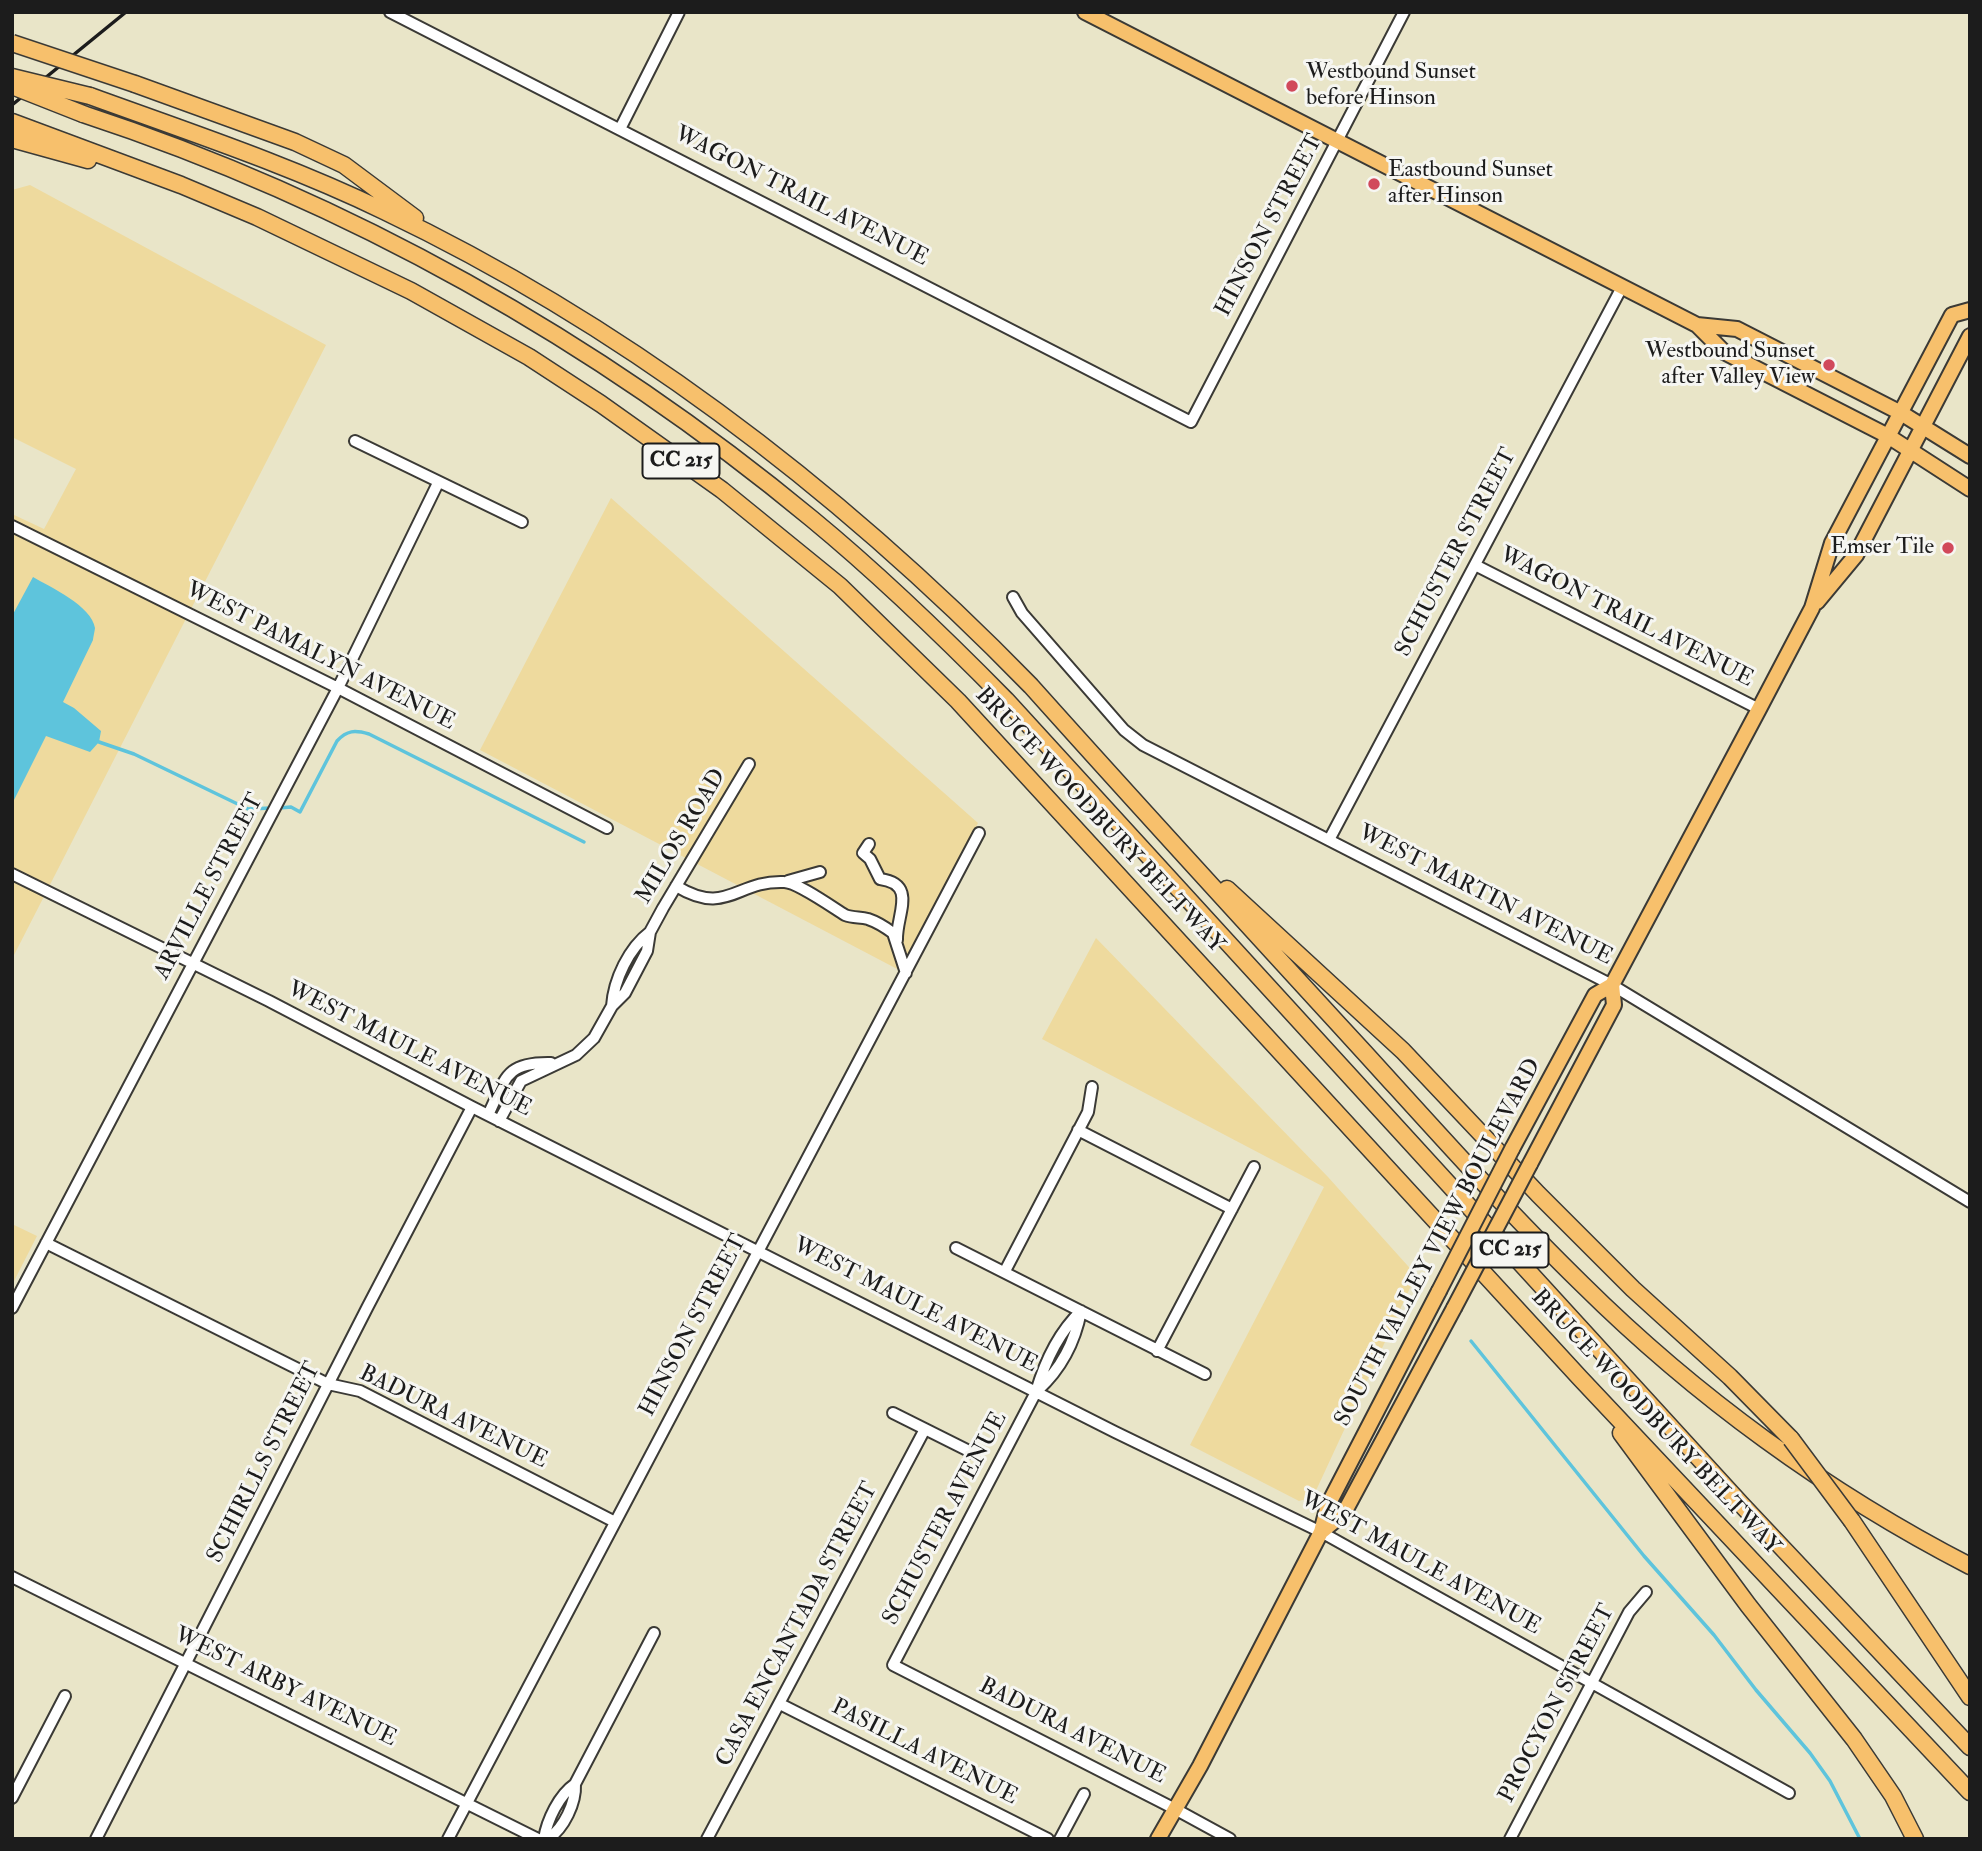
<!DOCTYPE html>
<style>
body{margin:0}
#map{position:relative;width:1982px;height:1851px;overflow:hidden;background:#e9e5c8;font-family:"IM FELL Double Pica",serif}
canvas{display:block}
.frame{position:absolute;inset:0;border:14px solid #1c1c1c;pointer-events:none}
</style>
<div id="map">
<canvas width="1982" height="1851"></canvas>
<div class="frame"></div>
</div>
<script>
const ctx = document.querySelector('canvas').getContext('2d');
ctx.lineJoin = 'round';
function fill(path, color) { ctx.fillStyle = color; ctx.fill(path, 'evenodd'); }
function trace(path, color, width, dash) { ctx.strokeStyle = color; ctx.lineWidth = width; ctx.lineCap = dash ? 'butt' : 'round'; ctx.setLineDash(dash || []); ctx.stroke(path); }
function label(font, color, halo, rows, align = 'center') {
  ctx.font = font + ' "IM FELL Double Pica",serif'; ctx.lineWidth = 6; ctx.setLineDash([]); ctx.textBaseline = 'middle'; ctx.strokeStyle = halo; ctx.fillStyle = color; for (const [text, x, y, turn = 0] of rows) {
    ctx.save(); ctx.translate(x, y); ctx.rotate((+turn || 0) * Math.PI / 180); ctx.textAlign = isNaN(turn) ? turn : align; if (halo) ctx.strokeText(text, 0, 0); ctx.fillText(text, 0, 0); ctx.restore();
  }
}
fill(new Path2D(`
 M 30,185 L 326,345 L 12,959 L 12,514 L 44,529 L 76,469 L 12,437 L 12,190 Z
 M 611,498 L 978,823 L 901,971 L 480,750 Z
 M 1096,938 L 1328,1177 L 1416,1275 L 1313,1497 L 1299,1501 L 1190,1445 L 1324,1187 L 1042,1039 Z
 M 12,1224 L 37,1236 L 12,1285 Z`), '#eeda9e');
fill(new Path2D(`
 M 33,577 C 50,587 92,606 95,628 C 95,629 93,639 93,640 L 63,702 L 74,708 L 101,731 L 99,742 L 90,752 L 46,736 L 12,804 L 12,616 Z`), '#5ec4dc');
trace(new Path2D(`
 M 99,742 L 134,754 L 248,809 L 271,808
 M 279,808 L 291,807 L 300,812 L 337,741 C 347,730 355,730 369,734 L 584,842
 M 1471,1341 L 1644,1556 L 1714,1635 L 1756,1690 L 1810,1753 L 1830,1781 L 1860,1839`), '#5ec4dc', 3.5);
const minor = new Path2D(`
 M 390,12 L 1191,422 L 1404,12
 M 620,129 L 679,12
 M 355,441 L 522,522
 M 12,526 L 338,688 L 607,828
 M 1475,565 L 1759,709
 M 1013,597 L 1022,613 L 1124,730 L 1143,745 L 1612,985 L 1970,1202
 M 1329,840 L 1622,287
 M 869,844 L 863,853 L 870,859 L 880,879 C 918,884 896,915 897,940
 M 12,874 L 269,1001 L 472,1107 L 1115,1432 L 1321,1532 L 1789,1793
 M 788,881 L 820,872
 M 676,886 C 727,917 736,880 784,882 C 797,882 832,907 845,915 C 853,918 860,917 868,919 C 877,922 885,927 893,933 L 906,973
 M 612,1006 C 614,979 629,948 650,932
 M 488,1115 C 506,1078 505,1062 551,1063
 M 499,1121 L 521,1081 L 576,1055 L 594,1038 L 612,1006 L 625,993 L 647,951 L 650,932 L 663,908 L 749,764
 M 1078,1130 L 1232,1209
 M 46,1243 L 328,1384 L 360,1391 L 615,1522
 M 956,1248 L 1205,1374
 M 1005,1271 L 1088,1112 L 1092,1087
 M 12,1308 L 338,688 L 438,483
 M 1081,1311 C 1058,1333 1045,1361 1036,1392 L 893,1665 L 1175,1809 L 1230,1839
 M 1157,1351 L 1254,1167
 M 1038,1390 C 1062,1368 1075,1342 1081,1311
 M 893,1413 L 973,1453
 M 12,1577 L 538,1839
 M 780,1704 L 1048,1839
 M 12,1798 L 65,1696
 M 96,1839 L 367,1308 L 472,1107
 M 448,1839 L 979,833
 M 544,1839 C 547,1820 559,1795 575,1784 L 654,1633
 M 548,1839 C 564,1828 576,1803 575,1784
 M 707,1839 L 925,1429
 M 1060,1839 L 1084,1794
 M 1510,1839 L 1629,1612 L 1646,1592`);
const major = new Path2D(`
 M 1085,12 L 1697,325 L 1724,352 L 1888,436 L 1970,489
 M 1697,325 L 1737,329 L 1901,413 L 1970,456
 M 1817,602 L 1856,555 L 1970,336
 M 1512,1149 L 1595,995 L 1612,985 L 1759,709 L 1812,608 L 1832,543 L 1952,315 L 1970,310
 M 1530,1164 L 1614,1005 L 1612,985
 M 1321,1532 L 1344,1513 L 1454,1308
 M 1158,1839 L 1200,1766 L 1321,1532 L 1328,1505 L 1439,1291`);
const highway = new Path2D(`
 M 135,84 L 295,142 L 344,165 L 415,218
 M 90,96 C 189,132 289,165 384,211 C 627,327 844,494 1031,686 C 1141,809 1252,930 1364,1052 C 1435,1130 1506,1210 1582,1284 C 1695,1396 1828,1493 1970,1566
 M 83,114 C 348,201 597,341 812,519 C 880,575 944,637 1006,700 L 1741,1504 L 1970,1747
 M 12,122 L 181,185 L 257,217 L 411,291 L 529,357 L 601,404 L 722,490 L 840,586 L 958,701 L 1580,1378 L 1970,1792
 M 12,139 L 88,160
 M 1227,889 L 1403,1051 L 1538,1194 L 1633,1289 L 1730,1377 L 1791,1439
 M 1621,1433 L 1748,1605 L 1854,1739 L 1893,1796 L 1915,1839
 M 1852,1521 L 1970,1697`);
trace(minor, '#3b3a36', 14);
trace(major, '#3b3a36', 18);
trace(highway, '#3b3a36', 19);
trace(minor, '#fff', 10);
trace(major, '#f7c06c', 14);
trace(highway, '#f7c06c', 16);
trace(new Path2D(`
 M 12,105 L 126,12`), '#1c1c1c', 3.5);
const majorBridge = new Path2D(`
 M 1439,1291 L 1512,1149
 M 1454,1308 L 1530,1164`);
const highwayBridge = new Path2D(`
 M 12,43 L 135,84
 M 12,77 L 90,96
 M 12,86 L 83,114
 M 1791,1439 L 1852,1521`);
trace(majorBridge, '#3b3a36', 18, []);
trace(highwayBridge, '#3b3a36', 19, []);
trace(majorBridge, '#f7c06c', 14);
trace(highwayBridge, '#f7c06c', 16);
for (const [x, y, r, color] of [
 [1292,86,7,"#d1495b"],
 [1374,184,7,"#d1495b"],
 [1829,365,7,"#d1495b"],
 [1948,548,7,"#d1495b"]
]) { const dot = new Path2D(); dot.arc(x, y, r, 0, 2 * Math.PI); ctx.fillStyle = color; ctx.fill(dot); trace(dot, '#f6f6f2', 2.5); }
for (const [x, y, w] of [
 [681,461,77],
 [1510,1250,77]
]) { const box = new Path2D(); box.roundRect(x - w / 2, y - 17.5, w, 35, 5); ctx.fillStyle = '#f6f6f2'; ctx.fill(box); trace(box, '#1c1c1c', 2); }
label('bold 21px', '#1c1c1c', null, [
 ["CC 215",681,461],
 ["CC 215",1510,1250]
]);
label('23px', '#1c1c1c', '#f6f6f2', [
 ["Westbound Sunset",1306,73],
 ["before Hinson",1306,99],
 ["Eastbound Sunset",1388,171],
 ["after Hinson",1388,197],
 ["Westbound Sunset",1815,352,"right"],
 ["after Valley View",1815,378,"right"],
 ["Emser Tile",1934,548,"right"]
], 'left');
label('23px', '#1c1c1c', '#f6f6f2', [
 ["WAGON TRAIL AVENUE",801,197,27],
 ["HINSON STREET",1270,226,-62],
 ["SCHUSTER STREET",1457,553,-62],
 ["WAGON TRAIL AVENUE",1626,618,27],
 ["WEST PAMALYN AVENUE",320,657,27],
 ["BRUCE WOODBURY BELTWAY",1099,821,47],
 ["MILOS ROAD",682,837,-59],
 ["ARVILLE STREET",210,887,-62],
 ["WEST MARTIN AVENUE",1485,896,27],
 ["WEST MAULE AVENUE",409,1050,27],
 ["SOUTH VALLEY VIEW BOULEVARD",1439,1243,-62],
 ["WEST MAULE AVENUE",915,1306,27],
 ["HINSON STREET",694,1326,-62],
 ["BADURA AVENUE",453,1418,26],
 ["BRUCE WOODBURY BELTWAY",1655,1423,47],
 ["SCHIRLLS STREET",265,1463,-63],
 ["SCHUSTER AVENUE",946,1519,-62],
 ["WEST MAULE AVENUE",1420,1564,29],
 ["CASA ENCANTADA STREET",798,1625,-62],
 ["WEST ARBY AVENUE",285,1688,26],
 ["PROCYON STREET",1558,1704,-62],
 ["BADURA AVENUE",1072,1732,27],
 ["PASILLA AVENUE",924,1753,27]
]);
</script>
